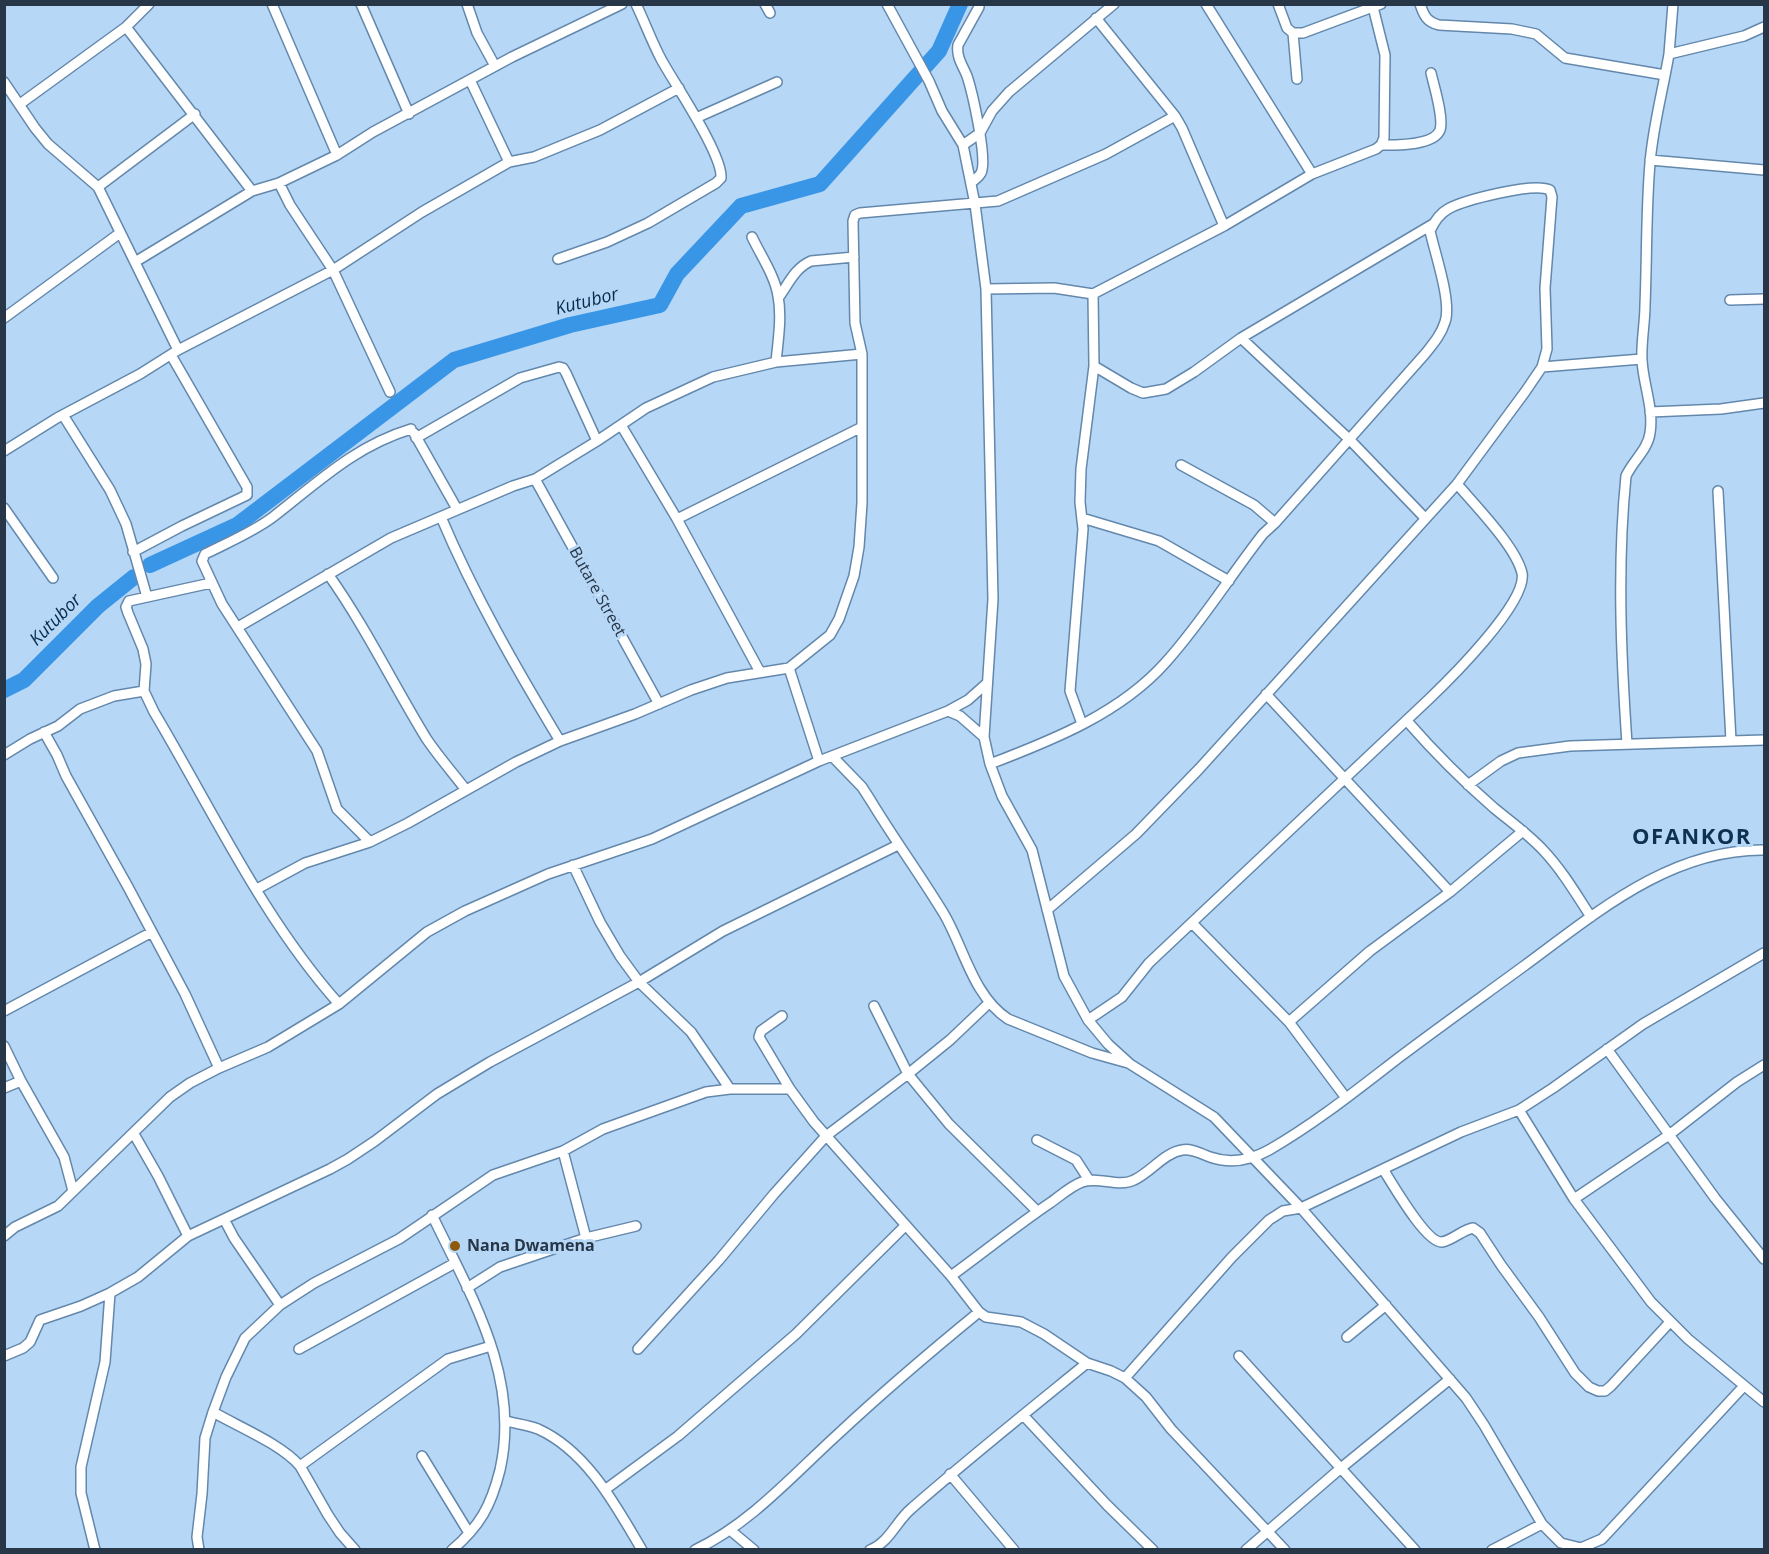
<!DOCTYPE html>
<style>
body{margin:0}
#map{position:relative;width:1769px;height:1554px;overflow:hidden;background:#b7d7f7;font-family:"Open Sans",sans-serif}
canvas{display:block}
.frame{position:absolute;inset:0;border:6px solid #283747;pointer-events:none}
</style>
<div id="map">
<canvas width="1769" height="1554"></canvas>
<div class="frame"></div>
</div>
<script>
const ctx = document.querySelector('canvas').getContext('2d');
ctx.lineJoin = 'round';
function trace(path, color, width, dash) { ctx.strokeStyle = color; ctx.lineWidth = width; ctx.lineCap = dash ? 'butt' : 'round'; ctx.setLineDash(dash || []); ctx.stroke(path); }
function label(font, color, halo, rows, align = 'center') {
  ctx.font = font + ' "Open Sans",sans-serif'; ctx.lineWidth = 6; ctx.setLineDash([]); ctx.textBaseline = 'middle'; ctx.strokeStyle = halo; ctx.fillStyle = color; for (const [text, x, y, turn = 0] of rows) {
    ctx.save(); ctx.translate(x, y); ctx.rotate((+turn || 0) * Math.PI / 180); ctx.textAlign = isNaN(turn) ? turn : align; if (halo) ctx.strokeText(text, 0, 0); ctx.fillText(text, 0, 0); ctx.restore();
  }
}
trace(new Path2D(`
 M 150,565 L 237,525 L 454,360 L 570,325 L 660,305 L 677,274 L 741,206 L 820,184 L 939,51 L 960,4
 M 4,690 L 24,680 L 98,606 L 134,577`), '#3996e7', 16);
const minor = new Path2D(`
 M 272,4 L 337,155
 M 361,4 L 409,114
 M 467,4 L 477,33 L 495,66
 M 765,4 L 770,13
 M 887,4 L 929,81 L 942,111 L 963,145 L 975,204 L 986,289 L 993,599 L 984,737 L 990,764 L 1002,796 L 1032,850 L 1064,976 L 1088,1020 L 1108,1044 L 1130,1064 L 1214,1117 L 1301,1208 L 1466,1398 L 1484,1425 L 1542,1524 L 1561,1543 L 1581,1548 L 1602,1539 L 1743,1387
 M 1206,4 L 1312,174
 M 1278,4 L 1287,28 L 1293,33 L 1303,33 L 1381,4
 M 1420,4 C 1424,16 1427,22 1439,25 L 1512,29 L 1536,34 L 1565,58 L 1665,75
 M 1096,18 L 1175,116 L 1182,128 L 1224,226
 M 126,27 L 252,191
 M 1293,33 L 1297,79
 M 1669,54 L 1673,4
 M 470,80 L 509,162
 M 4,82 L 35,128 L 48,144 L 98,187 L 178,350
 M 20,104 L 126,27 L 149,4
 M 696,118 L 777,82
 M 963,145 L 980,133 L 992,111 L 1009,92 L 1114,4
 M 1381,145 C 1395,145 1434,146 1440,130 C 1444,118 1434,86 1431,73
 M 1650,160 L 1764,170
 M 279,183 L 290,205 L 333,270 L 390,392
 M 971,183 C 974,180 979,177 981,173 C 988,160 972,91 967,76 C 963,66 956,57 958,45 L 979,7
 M 98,187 L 195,114
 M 752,237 C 761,256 775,276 778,296 C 782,317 778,341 776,362
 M 558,259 L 607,242 L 648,223 L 716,183 L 721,178 C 723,155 674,83 661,59 C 652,42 645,23 636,4
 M 135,262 L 252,191 L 279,183 L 337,155 L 373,132 L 512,57 L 622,4
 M 986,289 L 1054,288 L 1093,294 L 1224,226 L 1312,174 L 1376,149 L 1381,145 L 1384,138 L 1385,55 L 1373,7
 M 779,297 C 789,283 795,268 811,261 L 854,257
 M 1730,300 L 1764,299
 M 4,318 L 120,233
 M 1241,338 L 1350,440 L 1425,518
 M 1094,366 L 1131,388 L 1143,393 L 1166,389 L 1194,372 L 1241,338 L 1433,224
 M 1542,367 L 1642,359
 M 1650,412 L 1721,409 L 1764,403
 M 63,415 L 110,490 L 126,524 L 147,597
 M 621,425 L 677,519 L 760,672
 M 414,433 L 457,509
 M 416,438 L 520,378 L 559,367 L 563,368 L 566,373 L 597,441
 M 4,451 L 57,418 L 140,374 L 178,350 L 333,270 L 422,212 L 509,162 L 534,157 L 600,130 L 679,88
 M 1181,465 L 1254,505 L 1275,523
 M 535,479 L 659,704
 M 1718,491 L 1731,741
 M 4,508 L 53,578
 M 441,517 C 474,595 516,668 560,741
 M 1082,518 L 1159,541 L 1229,581
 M 677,519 L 862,427
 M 133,552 L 182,526 L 247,495 L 247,487 L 171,355
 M 328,574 C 365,626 393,684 426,738 C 438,756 453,773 466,790
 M 211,583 L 129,601 L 126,607 L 128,613 L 143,649 L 146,664 L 144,691 L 154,712 C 213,811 263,919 339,1004
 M 238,627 L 391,538 L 513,486 L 535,479 L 597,441 L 646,408 L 713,377 L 776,362 L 862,354
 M 789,668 L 819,761
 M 1266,694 L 1450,892
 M 948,711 L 960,716 L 984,737
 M 1407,721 C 1434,752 1463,781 1494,808 C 1511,822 1528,834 1543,850 C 1562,870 1576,894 1591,917
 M 1082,724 L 1070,691 L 1083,529 L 1080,502 L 1081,469 L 1094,366 L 1093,294
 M 44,732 L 57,755 L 66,776 L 128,887 L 185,994 L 219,1068
 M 1627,744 C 1621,655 1617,565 1626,476 C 1633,461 1648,449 1650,433 C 1654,408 1643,384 1642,360 C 1641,342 1645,323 1645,305 C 1647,257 1646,210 1650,163 C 1653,126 1663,90 1669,54 L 1744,36 L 1764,27
 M 4,755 L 30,739 L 58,726 L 80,709 L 114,696 L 144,691
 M 832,756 L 862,787 L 871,801 C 894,839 921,876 944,914 C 964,948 973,996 1008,1019 L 1092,1053 L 1128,1063
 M 990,764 C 1053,740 1121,713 1166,662 C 1202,622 1230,576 1263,534 L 1275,523 L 1425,354 C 1433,344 1441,335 1445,322 C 1452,302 1435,254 1430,231 C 1434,222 1439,214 1448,209 C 1464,200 1534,182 1550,190 L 1552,197 L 1545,288 L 1547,349 L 1542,367 L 1525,392 L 1457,484 L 1199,769 L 1136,834 L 1047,910
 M 1468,785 L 1501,761 L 1518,753 L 1570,746 L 1764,740
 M 370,842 L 337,809 L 317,751 L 222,604 L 202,561 L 205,554 C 227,543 253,532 273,517 C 318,482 355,446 411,429
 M 573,865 L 600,922 L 620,956 L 639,982 L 691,1032 L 730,1089
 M 257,889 L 305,863 L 370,842 L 408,823 L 516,762 L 560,741 L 635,714 L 691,690 L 727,678 L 789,668 L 830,635 L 839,619 L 854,576 L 859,547 L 862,503 L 862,354 L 855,323 L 853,221 L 855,215 L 860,213 L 998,201 L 1106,154 L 1175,116
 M 1192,923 L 1289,1022 L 1346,1098
 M 874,1006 L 908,1074 L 949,1124 L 1037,1211
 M 4,1011 L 152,932
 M 782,1016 L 761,1031 L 759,1037 L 790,1089 L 814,1122 L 951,1276 L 979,1312 L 986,1317 L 1021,1322 L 1044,1334 L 1087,1363 L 1111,1371 L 1125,1378 L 1146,1397 L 1171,1429 L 1285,1550
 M 1088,1020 L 1122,997 L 1149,963 L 1428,700 C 1449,680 1528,602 1522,573 C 1516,547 1475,505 1457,484
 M 1289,1022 L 1370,951 L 1450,892 L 1523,831
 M 4,1046 L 21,1081
 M 1607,1049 L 1715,1198 L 1764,1259
 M 4,1088 L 21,1081 L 64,1157 L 73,1191
 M 1519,1110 L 1574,1199 L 1651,1302 L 1688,1339 L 1764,1402
 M 134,1134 L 158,1176 L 188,1236
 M 1037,1140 L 1076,1160 L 1089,1180
 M 563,1151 L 586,1238
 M 1383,1169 C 1392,1183 1426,1243 1442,1242 C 1453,1240 1462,1230 1473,1228 L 1480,1233 L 1501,1265 L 1539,1317 L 1575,1373 L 1589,1387 L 1598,1391 L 1605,1391 L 1611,1386 L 1670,1322
 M 1574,1199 L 1669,1135 L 1737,1082 L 1764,1065
 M 432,1215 C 471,1296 521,1377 500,1470 C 491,1506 480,1526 452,1550
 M 224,1219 L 234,1238 L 280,1305
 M 4,1236 L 15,1227 L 58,1206 L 170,1097 L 190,1083 L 219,1068 L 268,1047 L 339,1004 L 427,932 L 465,911 L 548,874 L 652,839 L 819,761 L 948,711 L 968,700 L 986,684
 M 951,1276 C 984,1252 1016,1226 1050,1203 C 1060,1196 1071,1186 1082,1182 C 1099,1176 1118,1188 1134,1180 C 1151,1172 1164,1153 1182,1150 C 1192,1148 1201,1154 1210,1157 C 1230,1164 1251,1160 1269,1150 C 1316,1123 1358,1089 1401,1056 C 1442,1025 1483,996 1524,966 C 1596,913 1670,849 1764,850
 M 467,1288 L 500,1267 L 586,1238 L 636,1226
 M 1347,1337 L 1386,1305
 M 299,1349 L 455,1263
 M 638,1349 L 719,1260 L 774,1194 L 826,1136 L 908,1074 L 950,1040 L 989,1003
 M 4,1356 L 23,1348 L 30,1342 L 40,1320 L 81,1306 L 110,1293 L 138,1277 L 188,1236 L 330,1169 L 348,1159 L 375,1141 L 437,1094 L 490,1062 L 639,982 L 723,931 L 898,845
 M 1239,1356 L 1415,1550
 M 1125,1378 L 1232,1257 L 1269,1220 L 1283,1211 L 1301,1208 L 1461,1132 L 1519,1110 L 1553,1088 L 1643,1024 L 1764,953
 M 213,1412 C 239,1427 281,1444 300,1466 L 328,1515 L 340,1533 L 355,1550
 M 1023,1415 L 1107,1505 L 1153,1550
 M 506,1421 C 517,1424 528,1425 538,1429 C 587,1451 616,1506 642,1550
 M 422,1456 L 469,1533
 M 300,1466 L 448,1359 L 491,1346
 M 950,1474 L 1014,1550
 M 606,1489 L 678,1436 L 796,1334 L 905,1226
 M 730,1530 L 754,1550
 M 95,1550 L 81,1493 L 81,1467 L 105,1362 L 110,1293
 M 199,1550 L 197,1537 L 202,1494 L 205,1438 L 213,1412 L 226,1377 L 245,1338 L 280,1305 L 314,1283 L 399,1239 L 493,1175 L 563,1151 L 603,1129 L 706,1092 L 730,1089 L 790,1089
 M 695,1550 C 750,1524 793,1475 837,1435 C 883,1392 930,1352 979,1312
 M 870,1550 C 890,1542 896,1521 912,1508 C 969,1458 1028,1411 1087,1363
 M 1246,1550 L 1341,1468 L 1450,1379
 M 1492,1550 L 1542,1524`);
trace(minor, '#6388ac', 12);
trace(minor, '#fff', 9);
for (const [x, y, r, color] of [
 [455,1246,6,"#8e590a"]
]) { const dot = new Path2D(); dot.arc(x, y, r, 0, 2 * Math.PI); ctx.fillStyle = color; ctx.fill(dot); trace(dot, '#b7d7f7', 2); }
label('16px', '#283747', '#b7d7f7', [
 ["Butare Street",597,592,61]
]);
label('bold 16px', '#283747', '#b7d7f7', [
 ["Nana Dwamena",467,1246]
], 'left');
label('italic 18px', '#072d4d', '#b7d7f7', [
 ["Kutubor",587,302,-14],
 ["Kutubor",56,620,-45]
]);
ctx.letterSpacing = '1.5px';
label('bold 22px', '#0d3150', '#b7d7f7', [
 ["OFANKOR",1692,838]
]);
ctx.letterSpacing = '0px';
</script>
